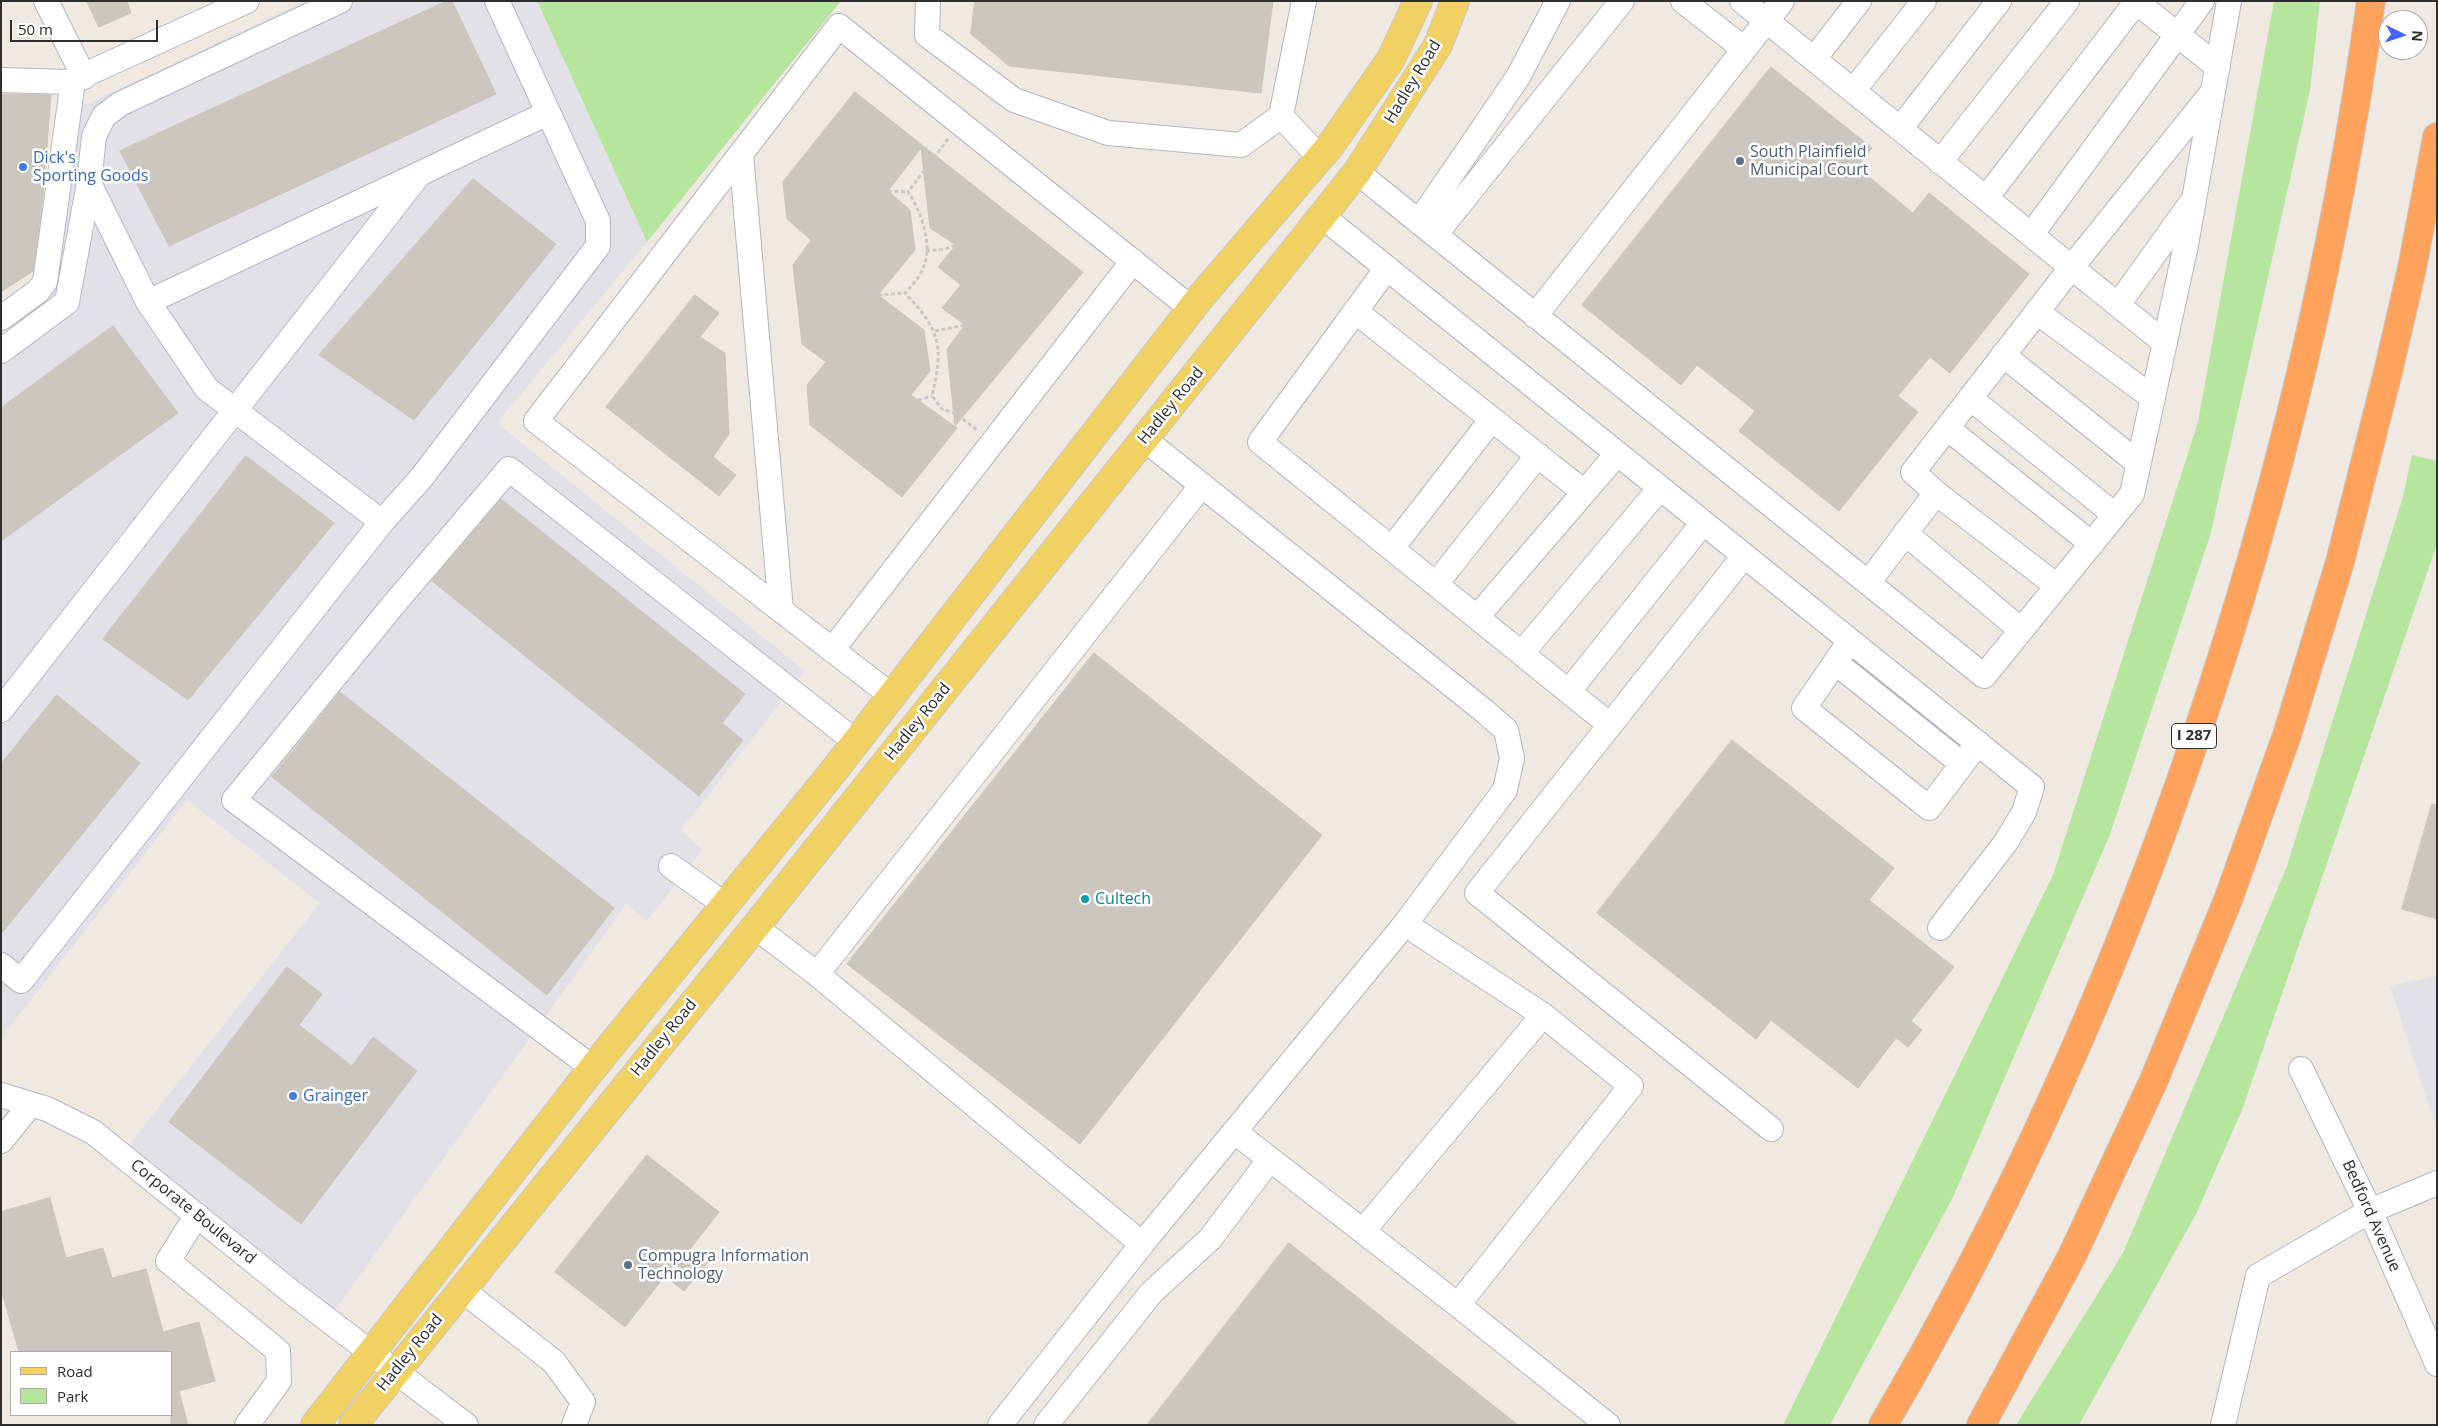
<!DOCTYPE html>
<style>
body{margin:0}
#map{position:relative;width:2438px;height:1426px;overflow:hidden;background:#efe9e1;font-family:"Open Sans",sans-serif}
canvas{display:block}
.frame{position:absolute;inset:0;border:2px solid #2e2e2e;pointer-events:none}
.legend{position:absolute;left:10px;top:1351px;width:162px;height:65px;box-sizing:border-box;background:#fff;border:1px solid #ababab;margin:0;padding:6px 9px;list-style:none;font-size:15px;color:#2e2e2e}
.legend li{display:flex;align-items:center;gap:10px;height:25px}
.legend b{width:25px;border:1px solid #ababab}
.north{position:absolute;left:2378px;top:10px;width:50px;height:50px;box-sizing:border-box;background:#fff;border:1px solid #ababab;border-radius:50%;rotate:94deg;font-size:14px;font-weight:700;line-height:20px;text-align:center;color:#2e2e2e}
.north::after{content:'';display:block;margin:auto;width:18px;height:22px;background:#4264fb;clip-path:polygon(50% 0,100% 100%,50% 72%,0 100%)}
.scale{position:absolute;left:10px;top:20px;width:148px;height:22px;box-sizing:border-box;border:2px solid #2e2e2e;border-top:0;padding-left:6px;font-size:15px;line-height:18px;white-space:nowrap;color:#2e2e2e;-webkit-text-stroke:4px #fff;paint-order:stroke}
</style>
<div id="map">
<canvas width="2438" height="1426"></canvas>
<div class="frame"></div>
<ul class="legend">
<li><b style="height:6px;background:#f2d163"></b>Road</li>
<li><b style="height:14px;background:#b6e59e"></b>Park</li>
</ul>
<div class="north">N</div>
<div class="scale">50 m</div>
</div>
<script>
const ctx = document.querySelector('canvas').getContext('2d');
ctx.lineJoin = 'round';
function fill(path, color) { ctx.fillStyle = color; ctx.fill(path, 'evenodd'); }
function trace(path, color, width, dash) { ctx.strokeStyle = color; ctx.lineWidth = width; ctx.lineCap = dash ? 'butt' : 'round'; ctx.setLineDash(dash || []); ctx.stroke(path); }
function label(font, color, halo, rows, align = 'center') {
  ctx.font = font + ' "Open Sans",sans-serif'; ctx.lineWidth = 5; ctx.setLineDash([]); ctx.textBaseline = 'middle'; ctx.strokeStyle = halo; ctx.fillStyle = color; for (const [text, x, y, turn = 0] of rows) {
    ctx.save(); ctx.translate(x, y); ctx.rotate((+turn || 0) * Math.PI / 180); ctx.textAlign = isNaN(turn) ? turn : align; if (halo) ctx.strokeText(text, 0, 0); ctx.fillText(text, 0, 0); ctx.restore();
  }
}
fill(new Path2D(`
 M 305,1 L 537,1 L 647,242 L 497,423 L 805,671 L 681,830 L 702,850 L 647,921 L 626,904 L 327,1321 L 125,1150 L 320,903 L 187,800 L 1,1038 L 1,336 L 48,302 L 81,107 Z
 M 2437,976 L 2437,1131 L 2390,986 Z`), '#e3e1e8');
fill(new Path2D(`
 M 537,1 L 841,1 L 647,242 Z
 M 2274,1 L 2320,1 L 2310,90 L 2210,536 L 2109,837 L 1953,1197 L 1830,1425 L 1783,1425 L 2053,875 L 2198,422 Z
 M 2412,455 L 2437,461 L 2437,544 L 2242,1110 L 2196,1214 L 2079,1425 L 2016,1425 L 2123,1253 L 2286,869 L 2403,497 Z`), '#b6e59e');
const building = new Path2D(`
 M 87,1 L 127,1 L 131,13 L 99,27 Z
 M 447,1 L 452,1 L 496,94 L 169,246 L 120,151 Z
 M 975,1 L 1273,1 L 1261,93 L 1009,66 L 971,34 Z
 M 1771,67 L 1872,148 L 1857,167 L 1913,213 L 1929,193 L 2029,274 L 1950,373 L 1930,357 L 1898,396 L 1918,412 L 1839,511 L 1739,431 L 1755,411 L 1697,365 L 1681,385 L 1582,305 Z
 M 855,92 L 1083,272 L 955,426 L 947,349 L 965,325 L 942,308 L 961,285 L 938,267 L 956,245 L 930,228 L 921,148 L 888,191 L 910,210 L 915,250 L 878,295 L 924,330 L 930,371 L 911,395 L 957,428 L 902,497 L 810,425 L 807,385 L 826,362 L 802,344 L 793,265 L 811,240 L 787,219 L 783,182 Z
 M 1,94 L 51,95 L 43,197 L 33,271 L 1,292 Z
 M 473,179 L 556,244 L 414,420 L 319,355 Z
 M 695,295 L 719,313 L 700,337 L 725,353 L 729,434 L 713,457 L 736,475 L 719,496 L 606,407 Z
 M 113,326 L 178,413 L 1,541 L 1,408 Z
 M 246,456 L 334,523 L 188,700 L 103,639 Z
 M 501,499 L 745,694 L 722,723 L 743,740 L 699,796 L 432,581 Z
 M 1094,653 L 1322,835 L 1080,1144 L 847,964 Z
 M 340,692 L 614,908 L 547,995 L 272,777 Z
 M 57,695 L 140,763 L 1,934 L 1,764 Z
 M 1732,740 L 1894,868 L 1869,900 L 1954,967 L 1911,1021 L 1922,1030 L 1908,1047 L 1896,1038 L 1858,1088 L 1771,1020 L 1756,1039 L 1597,913 Z
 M 2432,804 L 2437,805 L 2437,919 L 2402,909 Z
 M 287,967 L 322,994 L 299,1025 L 352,1066 L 373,1037 L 417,1071 L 301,1224 L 169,1122 Z
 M 647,1155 L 719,1212 L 687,1253 L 708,1262 L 684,1291 L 665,1276 L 625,1327 L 555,1272 Z
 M 50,1198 L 66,1258 L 103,1248 L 112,1278 L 146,1269 L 163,1332 L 199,1322 L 215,1381 L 179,1391 L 188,1425 L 171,1425 L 171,1352 L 19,1352 L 1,1289 L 1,1212 Z
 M 1289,1243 L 1518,1425 L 1147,1425 Z`);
fill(building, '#cbc7bf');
trace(building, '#cbc5ba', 1);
const minor = new Path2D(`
 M 46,1 L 84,77
 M 928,1 L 927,35 L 1014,100 L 1108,133 L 1241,145 L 1281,116 L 1304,1
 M 1683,1 L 1744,49
 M 1742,1 L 2165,343
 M 2135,1 L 2218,67
 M 1814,59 L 1859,1
 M 1,80 L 69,82 L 247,1
 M 1853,91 L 1924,1
 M 1281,116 L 1320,158
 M 1900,129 L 1999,1
 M 741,154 L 781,610
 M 1940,162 L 2067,1
 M 1357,172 L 1984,676 L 2132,494 L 2186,245 L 2229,1
 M 89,183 L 148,302 L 207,389 L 382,522
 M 1986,198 L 2137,1
 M 1322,216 L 2032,787 L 2024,812 L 2006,842 L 1940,928
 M 1419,222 L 1518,77 L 1558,1
 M 1435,235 L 1622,1
 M 2031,235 L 2202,1
 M 1387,268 L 1260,442 L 1610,725
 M 148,302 L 548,113
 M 2118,305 L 2191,203
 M 1355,311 L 1584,492
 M 2037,312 L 2153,398
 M 1535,316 L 1782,1
 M 1,318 L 37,292 L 45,282 L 73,81
 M 1,351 L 67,302 L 89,183 L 94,136 L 104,116 L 120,104 L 340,1
 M 2003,355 L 2138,463
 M 1970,398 L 2115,515
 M 1947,428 L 2092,544
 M 1936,493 L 2057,586
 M 1905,533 L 2021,630
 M 1392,548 L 1492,419
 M 1744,556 L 1477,893 L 1771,1129
 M 1868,583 L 1936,493 L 1913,472 L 2071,268 L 2211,94
 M 1436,584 L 1538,455
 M 1477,617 L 1617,454
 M 1850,641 L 1804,708 L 1929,808 L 1978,743
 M 832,650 L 1133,261
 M 1522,653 L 1660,488
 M 1836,663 L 1962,764
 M 1569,691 L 1703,523
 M 892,696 L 536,421 L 839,26 L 1192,309
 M 1,710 L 417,177
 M 671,866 L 725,905
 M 1405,924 L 1543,1015 L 1631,1086 L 1458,1305
 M 755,927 L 817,974 L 1142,1244
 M 1,965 L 21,981 L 382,522 L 422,477 L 598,246 L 598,221 L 497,1
 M 817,974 L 1202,485
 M 593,1068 L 234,800 L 394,604 L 509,469 L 856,742
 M 2301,1069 L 2370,1211 L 2437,1364
 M 1,1095 L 47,1109 L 93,1132 L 294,1294 L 466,1425
 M 1235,1132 L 1458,1305 L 1608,1425
 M 1,1141 L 31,1104
 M 197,1215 L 168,1261 L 278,1351 L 279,1381 L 247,1425
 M 1363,1231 L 1543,1015
 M 461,1289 L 554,1362 L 583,1402 L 574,1425
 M 1000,1425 L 1142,1244 L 1405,924 L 1505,790 L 1512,758 L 1506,730 L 1483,710 L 1144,439
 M 1046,1425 L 1152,1292 L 1210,1239 L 1270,1159
 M 2223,1425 L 2258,1276 L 2370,1211 L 2437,1183`);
const major = new Path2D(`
 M 315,1425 L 580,1084 L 832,773 L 1199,299 L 1330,146 L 1391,59 L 1418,1
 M 353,1425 L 755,927 L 1357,172 L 1438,45 L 1455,1`);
const highway = new Path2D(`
 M 1883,1425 C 2135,998 2303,491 2371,1
 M 1981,1425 L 2072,1256 L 2154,1080 L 2228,900 L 2287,735 L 2340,562 L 2389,368 L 2412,268 L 2437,137`);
trace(minor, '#b4b7c1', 26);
trace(major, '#c9c9c9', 30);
trace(highway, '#c9c9c9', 30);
trace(new Path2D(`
 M 948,139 L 908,192 C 920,209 932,242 925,263 C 921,275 914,284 905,293 C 940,330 944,346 932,396 L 942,409 L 955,413 L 977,430
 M 888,191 L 908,192
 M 926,251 L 945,249 L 956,245
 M 878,295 L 905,293
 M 935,331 L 965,325
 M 918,400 L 932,396`), '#c9c9c9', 3, [4, 2.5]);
trace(minor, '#fff', 24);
trace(major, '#f2d163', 28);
trace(highway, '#ffa35c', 28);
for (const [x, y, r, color] of [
 [1740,161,5,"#5c6f8a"],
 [23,167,5,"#3f7fe0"],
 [1085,899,5,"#0f9aa8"],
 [293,1096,5,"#3f7fe0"],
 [628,1265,5,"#5c6f8a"]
]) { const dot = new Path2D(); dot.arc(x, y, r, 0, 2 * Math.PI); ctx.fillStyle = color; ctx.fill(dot); trace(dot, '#fff', 2); }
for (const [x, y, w] of [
 [2194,736,45]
]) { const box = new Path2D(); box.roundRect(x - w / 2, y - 12.5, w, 25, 4); ctx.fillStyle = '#fff'; ctx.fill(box); trace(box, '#2e2e2e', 1); }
label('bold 15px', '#2e2e2e', null, [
 ["I 287",2194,736]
]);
label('16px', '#2e2e2e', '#fff', [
 ["Hadley Road",1413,82,-59],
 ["Hadley Road",1171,406,-51],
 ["Hadley Road",918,722,-51],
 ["Hadley Road",664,1038,-51],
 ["Corporate Boulevard",193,1212,39],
 ["Bedford Avenue",2371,1216,66],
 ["Hadley Road",410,1353,-51]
]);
label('16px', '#4e5e75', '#fff', [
 ["South Plainfield",1750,152],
 ["Municipal Court",1750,170],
 ["Compugra Information",638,1256],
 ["Technology",638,1274]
], 'left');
label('16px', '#366cbe', '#fff', [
 ["Dick's",33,158],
 ["Sporting Goods",33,176],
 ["Grainger",303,1096]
], 'left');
label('16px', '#0d838f', '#fff', [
 ["Cultech",1095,899]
], 'left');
</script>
